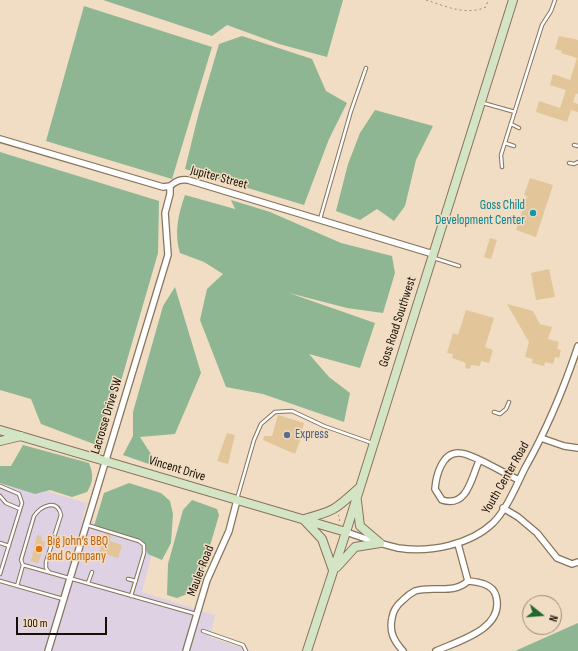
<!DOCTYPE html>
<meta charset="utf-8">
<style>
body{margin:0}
#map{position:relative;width:578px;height:651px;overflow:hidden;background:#f1ddc3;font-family:"Sofia Sans Condensed",sans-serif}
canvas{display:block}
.north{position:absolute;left:522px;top:595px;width:40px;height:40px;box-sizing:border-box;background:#f1ddc3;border:1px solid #998b77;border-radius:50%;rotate:107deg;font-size:11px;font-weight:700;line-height:16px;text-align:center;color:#150f06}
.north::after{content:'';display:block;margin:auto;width:14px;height:18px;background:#216632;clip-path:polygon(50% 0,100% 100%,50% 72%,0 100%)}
.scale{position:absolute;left:16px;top:617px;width:91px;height:18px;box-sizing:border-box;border:2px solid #150f06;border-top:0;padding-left:5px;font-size:12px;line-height:14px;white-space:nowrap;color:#150f06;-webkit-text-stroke:3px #f1ddc3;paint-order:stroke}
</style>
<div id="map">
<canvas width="578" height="651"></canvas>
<div class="north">N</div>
<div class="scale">100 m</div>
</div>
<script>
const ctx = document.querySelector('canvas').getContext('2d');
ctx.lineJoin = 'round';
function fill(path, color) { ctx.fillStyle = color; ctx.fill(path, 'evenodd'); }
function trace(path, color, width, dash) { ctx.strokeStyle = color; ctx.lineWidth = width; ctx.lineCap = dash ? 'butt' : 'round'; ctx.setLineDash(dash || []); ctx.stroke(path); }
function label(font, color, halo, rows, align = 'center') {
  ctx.font = font + ' "Sofia Sans Condensed",sans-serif'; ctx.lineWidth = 3; ctx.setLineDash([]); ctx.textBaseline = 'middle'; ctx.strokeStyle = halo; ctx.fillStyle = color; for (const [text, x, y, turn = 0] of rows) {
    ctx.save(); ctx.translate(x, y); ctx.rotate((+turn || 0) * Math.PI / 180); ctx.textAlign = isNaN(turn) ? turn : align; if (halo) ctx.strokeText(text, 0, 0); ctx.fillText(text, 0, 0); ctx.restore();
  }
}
fill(new Path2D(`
 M 0,478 L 87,503 L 82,519 L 155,542 L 142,592 L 215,615 L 210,637 L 251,651 L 0,651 Z`), '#dfd1e4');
fill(new Path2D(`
 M 103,0 L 343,0 L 327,57 L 279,44 L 227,25 L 212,36 Z
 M 84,6 L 212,47 L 172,179 L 46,141 Z
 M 242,36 L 312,59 L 326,91 L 347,103 L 329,139 L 304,205 L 185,169 L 199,112 L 219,44 Z
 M 375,110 L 433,126 L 416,160 L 405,206 L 394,221 L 377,209 L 360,220 L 336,211 L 348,164 L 360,133 Z
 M 0,152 L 159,201 L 158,253 L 119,388 L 108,409 L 99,446 L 41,424 L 31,399 L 0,390 Z
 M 185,195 L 235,209 L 231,200 L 270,212 L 341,243 L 392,256 L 395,273 L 383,313 L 347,308 L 289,293 L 375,323 L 360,368 L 309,354 L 329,377 L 350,393 L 344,422 L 263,394 L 226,387 L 200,320 L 207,289 L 223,274 L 204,262 L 180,253 C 174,234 178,214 185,195 Z
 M 175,287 L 201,373 L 175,434 L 140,437 L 160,468 L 123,455 L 133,436 L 133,412 L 163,306 Z
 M 23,445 L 89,463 C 94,475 93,482 87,492 L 72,497 L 50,490 L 35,494 L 0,483 L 0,466 L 11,466 Z
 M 129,483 L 161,493 L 170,501 L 173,514 L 171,543 L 162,560 L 148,554 L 142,540 L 94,526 L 104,493 Z
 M 192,500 L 217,509 L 219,515 L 197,590 L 177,598 L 167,595 L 168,564 L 183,510 Z
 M 578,623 L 578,651 L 515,651 Z`), '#8fb692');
fill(new Path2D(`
 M 559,36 L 578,40 L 578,94 L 576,93 L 573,102 L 578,104 L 578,112 L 571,110 L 567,122 L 536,112 L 539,101 L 560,108 L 566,90 L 550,85 L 553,74 L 570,80 L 577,58 L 561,53 L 562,51 L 555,49 Z
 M 530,178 L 553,185 L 536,237 L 516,230 L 527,196 L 524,195 Z
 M 490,238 L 497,240 L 491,259 L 484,257 Z
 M 549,269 L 555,297 L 536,300 L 531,273 Z
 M 507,304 L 533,311 L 540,324 L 552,327 L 548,339 L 559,342 L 557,349 L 561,350 L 559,358 L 555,357 L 553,364 L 545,362 L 544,366 L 532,363 L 533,359 L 525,357 L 529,342 Z
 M 466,310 L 494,318 L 485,347 L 493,350 L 489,363 L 481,361 L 480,366 L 471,365 L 470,369 L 465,368 L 466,364 L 464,362 L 452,358 L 453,354 L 447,353 L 453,333 L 458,335 Z
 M 278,415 L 304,423 L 300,437 L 301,438 L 295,454 L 263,440 L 264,436 L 272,436 Z
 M 227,433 L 235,435 L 228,464 L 217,461 Z
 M 105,533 L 111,535 L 110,541 L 122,545 L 118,558 L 99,552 Z
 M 37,535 L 42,537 L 41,540 L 45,542 L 44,545 L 45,545 L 38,563 L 31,561 Z`), '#e2c599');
const lane = new Path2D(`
 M 483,103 L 515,112
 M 511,124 L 519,128
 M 505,143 L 514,146
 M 574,145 L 578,146
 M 569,163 L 574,164 L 578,162
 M 502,167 L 501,155 L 542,25 L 551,11 L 555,0
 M 320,219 L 351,111 L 366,68
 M 434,258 L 459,266
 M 494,412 L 500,414 L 506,409 L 509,402
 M 0,486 L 19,494 L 22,503 L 0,574
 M 0,496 L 6,503 L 20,509
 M 237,499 L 254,440 L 261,424 L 275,412 L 292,411 L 324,426 L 372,443
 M 87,525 L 139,541 L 144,545 L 144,553 L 131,596
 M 0,543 L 9,546
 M 23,565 L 196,614
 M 128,579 L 136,581
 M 0,581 L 63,599
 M 88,583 L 92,572
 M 17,586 L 23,565 L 21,560 L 34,516 C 41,506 57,498 61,515 L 46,562 L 46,568 L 49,572
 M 203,631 L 243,645 L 246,651`);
const street = new Path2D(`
 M 0,139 L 163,187 L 170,186 C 176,181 180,179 188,180 L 433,254
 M 541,438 L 564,446 L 578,448
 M 479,461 C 471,479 467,508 442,500 L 435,489 C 436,476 442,452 459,453 C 472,453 505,474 519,480
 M 503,508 L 518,517 L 537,533 L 557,558 L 572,564 L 578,562
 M 346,532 C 363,538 381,544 398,548 C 429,553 470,545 493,523 C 507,509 516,486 525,468 C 547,429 564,388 578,346
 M 458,544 L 468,581
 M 48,651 L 168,255 L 165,213 L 170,194 L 170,186
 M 186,651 L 207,580 L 229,531 L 237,500
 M 403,651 C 394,641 389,632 392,618 C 393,610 397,605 403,600 C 406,597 411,593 415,591 C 433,585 453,595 468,581 C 479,582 493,584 496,596 C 505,629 458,641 436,651`);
const secondary = new Path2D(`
 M 0,430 L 346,532
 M 0,441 L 21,436
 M 357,501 L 360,526 L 380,543
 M 304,519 C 335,511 336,509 359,488
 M 305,521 L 322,539 L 333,570
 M 337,567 L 355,547 L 380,543
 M 307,651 L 346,532 L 513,0`);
trace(lane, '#86745d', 4.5);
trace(street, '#86745d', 8);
trace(secondary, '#86745d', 10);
trace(new Path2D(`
 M 426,0 C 445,6 466,16 486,7 L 488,0
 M 338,515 L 340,517 L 339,522`), '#9a8c79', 1, [2, 3]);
trace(lane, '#fff', 2.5);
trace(street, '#fff', 5.5);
trace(secondary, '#d4e5c5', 8);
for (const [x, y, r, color] of [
 [533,213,4,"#0f9aa8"],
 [287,435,4,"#5c6f8a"],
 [39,549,4,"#e8710a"]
]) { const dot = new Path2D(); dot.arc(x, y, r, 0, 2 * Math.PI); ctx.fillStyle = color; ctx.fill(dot); trace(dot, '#f1ddc3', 1.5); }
label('13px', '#150f06', '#f1ddc3', [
 ["Jupiter Street",219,178,15],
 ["Goss Road Southwest",398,322,-72],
 ["Lacrosse Drive SW",107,416,-73],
 ["Vincent Drive",177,469,17],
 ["Youth Center Road",506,478,-60],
 ["Mauler Road",201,571,-69]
]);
label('13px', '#0d838f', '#f1ddc3', [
 ["Goss Child",525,206],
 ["Development Center",525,221]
], 'right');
label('13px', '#4e5e75', '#f1ddc3', [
 ["Express",295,435]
], 'left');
label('13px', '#c56008', '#f1ddc3', [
 ["Big John’s BBQ",47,542],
 ["and Company",47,557]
], 'left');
</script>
